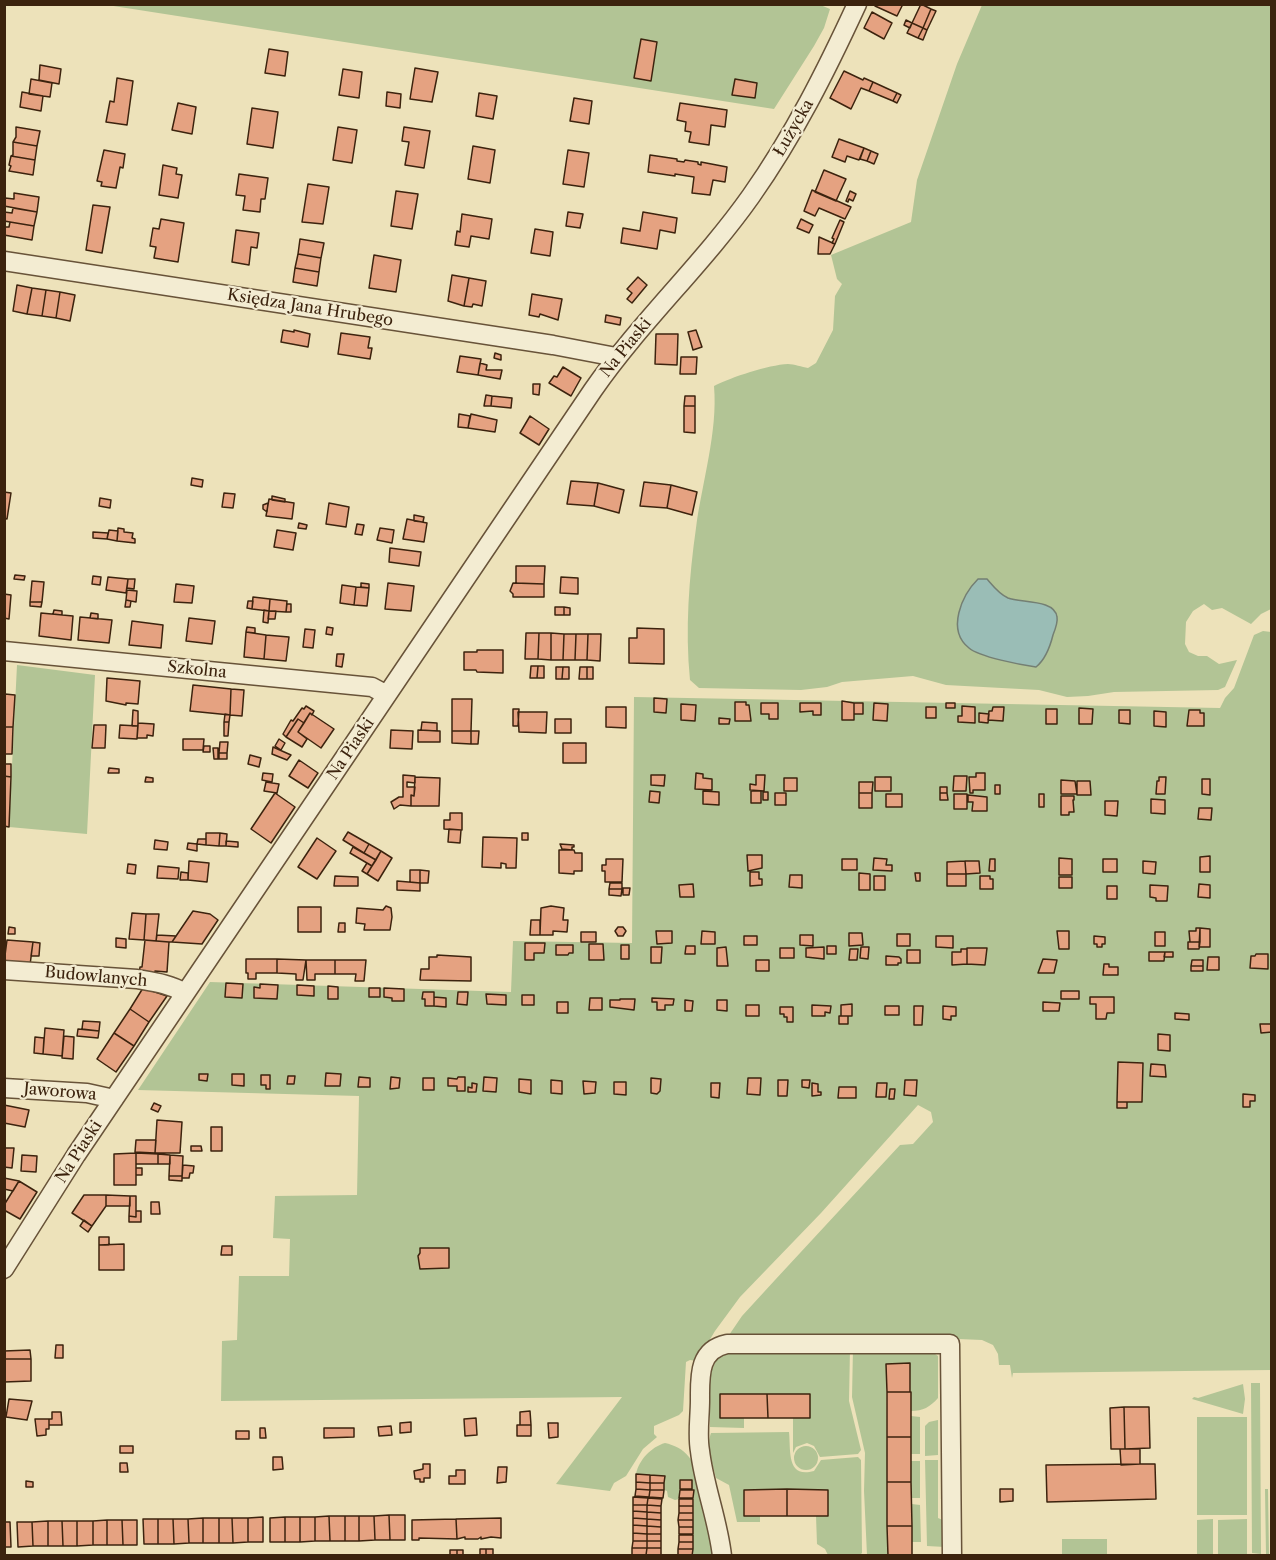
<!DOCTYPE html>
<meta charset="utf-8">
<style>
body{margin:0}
#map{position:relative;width:1276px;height:1560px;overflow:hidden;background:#ede2ba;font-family:"Libre Caslon Text",serif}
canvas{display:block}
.frame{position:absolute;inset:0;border:6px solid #3c230e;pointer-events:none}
</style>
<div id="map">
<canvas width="1276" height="1560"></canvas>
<div class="frame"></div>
</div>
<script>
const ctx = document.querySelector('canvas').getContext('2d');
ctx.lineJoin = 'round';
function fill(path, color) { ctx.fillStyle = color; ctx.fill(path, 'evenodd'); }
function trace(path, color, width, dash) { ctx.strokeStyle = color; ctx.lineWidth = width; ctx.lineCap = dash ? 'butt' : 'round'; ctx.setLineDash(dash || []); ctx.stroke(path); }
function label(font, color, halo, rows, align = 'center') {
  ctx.font = font + ' "Libre Caslon Text",serif'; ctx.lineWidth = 4.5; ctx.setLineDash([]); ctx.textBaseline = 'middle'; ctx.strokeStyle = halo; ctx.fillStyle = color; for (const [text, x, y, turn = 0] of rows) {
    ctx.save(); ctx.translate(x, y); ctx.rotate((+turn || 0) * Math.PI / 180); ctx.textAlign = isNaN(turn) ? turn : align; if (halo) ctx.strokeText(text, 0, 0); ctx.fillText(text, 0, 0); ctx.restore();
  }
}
fill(new Path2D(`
 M 818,4 L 830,9 L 824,28 L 814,46 L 774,109 L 107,5 Z
 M 982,5 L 1271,5 L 1271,609 L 1261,614 L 1251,624 L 1222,608 L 1212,610 L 1204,604 L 1193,611 L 1186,622 L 1185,644 L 1189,652 L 1198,656 L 1207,656 L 1219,664 L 1237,660 L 1225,687 L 1218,690 L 1114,692 L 1088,696 L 1067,697 L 1039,690 L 946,685 L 913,676 L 842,682 L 827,687 L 801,690 L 699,688 L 690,680 C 685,630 689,577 696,528 C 702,482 718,432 714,386 C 732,377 768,365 788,364 C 794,364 802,367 808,368 L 816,363 L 833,330 L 835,296 L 842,284 L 837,279 L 831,255 L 911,222 L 917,180 L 957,64 Z
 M 1263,631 L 1271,632 L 1271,1370 L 1013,1373 L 1012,1378 L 1010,1365 L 999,1365 L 998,1354 L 993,1345 L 982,1340 L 935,1338 L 727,1338 L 742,1316 L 775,1280 L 900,1145 L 913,1144 L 933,1122 L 931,1112 L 918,1105 L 821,1213 L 740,1297 L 715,1331 L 697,1361 L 690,1360 L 686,1362 L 683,1411 L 679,1415 L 654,1426 L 654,1434 L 657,1437 L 643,1449 L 626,1476 L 614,1483 L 610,1491 L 556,1484 L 622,1397 L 221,1401 L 222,1341 L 237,1340 L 239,1276 L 289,1276 L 290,1239 L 273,1238 L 275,1196 L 357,1195 L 359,1096 L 138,1090 L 210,982 L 511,992 L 513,941 L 632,943 L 634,697 L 1220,708 L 1225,698 L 1234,688 L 1254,635 Z
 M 17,665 L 95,675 L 87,834 L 9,827 Z
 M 853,1348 L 932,1352 L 938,1356 L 938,1398 C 930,1407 923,1411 911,1411 L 910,1364 L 886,1364 L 888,1555 L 867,1555 L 864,1491 L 865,1453 L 852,1397 Z
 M 850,1349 L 849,1401 L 861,1450 L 858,1454 L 820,1457 L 814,1446 L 807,1443 L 796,1447 L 793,1453 L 793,1418 L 810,1417 L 809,1394 L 721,1394 L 720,1418 L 744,1418 L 744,1428 L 710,1427 L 710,1373 L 721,1351 Z
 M 1251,1383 L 1260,1383 L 1261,1554 L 1252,1553 Z
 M 1243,1384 L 1245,1399 L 1243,1414 L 1192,1399 L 1194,1397 L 1198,1398 Z
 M 911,1416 L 920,1417 L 920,1454 L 911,1454 Z
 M 1197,1417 L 1247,1417 L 1247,1515 L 1197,1515 Z
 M 938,1420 L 938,1455 L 925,1456 L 925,1426 L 929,1422 Z
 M 789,1432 C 791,1450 786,1479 814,1471 L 821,1460 L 858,1457 L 861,1460 L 862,1553 L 860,1555 L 828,1555 L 825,1549 L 817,1544 L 816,1516 L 828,1516 L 828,1490 L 744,1490 L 744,1516 L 760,1516 L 760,1522 L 737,1522 L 729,1485 L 716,1478 C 713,1465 706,1446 711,1433 Z
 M 665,1443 C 674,1445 683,1449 689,1457 C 703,1474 709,1532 714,1555 L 692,1555 L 694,1490 L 692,1489 L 692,1480 L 681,1480 L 679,1499 L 675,1500 L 668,1497 L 667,1491 L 664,1490 L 664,1476 L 636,1474 C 639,1460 651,1447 665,1443 Z
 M794 1458a12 12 0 1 1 24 0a12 12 0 1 1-24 0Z
 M 925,1460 L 938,1460 L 938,1518 L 945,1521 L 945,1547 L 927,1546 Z
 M 911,1461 L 920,1461 L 920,1498 L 911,1498 Z
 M 1265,1489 L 1268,1489 L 1269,1555 L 1266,1555 Z
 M 912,1504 L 920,1505 L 921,1542 L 912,1542 Z
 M 1213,1519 L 1213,1555 L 1197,1555 L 1197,1520 Z
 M 1247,1519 L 1247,1555 L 1218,1555 L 1218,1520 Z
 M 1062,1539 L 1107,1539 L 1107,1555 L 1062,1555 Z`), '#b2c495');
const water = new Path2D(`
 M 978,579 L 987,579 C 993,586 999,594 1008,598 C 1020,603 1055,599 1057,617 C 1058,622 1055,630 1053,635 C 1050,647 1046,659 1036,667 C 1022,665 979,657 969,648 C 946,630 962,595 978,579 Z`);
fill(water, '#9abdb6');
trace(water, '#747f73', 1.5);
const building = new Path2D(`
 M 876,4 L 903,4 L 897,16 L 875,6 Z
 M 921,4 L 931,9 L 923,28 L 912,23 Z
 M 931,9 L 936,11 L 927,30 L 923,28 Z
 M 872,12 L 892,23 L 884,39 L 864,28 Z
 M 906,20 L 912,23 L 910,28 L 904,25 Z
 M 912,23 L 923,28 L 918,38 L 907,33 Z
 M 923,28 L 927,30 L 923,40 L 918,38 Z
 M 641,39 L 657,42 L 651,81 L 634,78 Z
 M 269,49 L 288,52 L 285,76 L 265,73 Z
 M 40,65 L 61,69 L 59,84 L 39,80 Z
 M 415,68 L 438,72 L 432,102 L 410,99 Z
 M 343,69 L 362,72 L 359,98 L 339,95 Z
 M 844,71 L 863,80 L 864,78 L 873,82 L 869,91 L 861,88 L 851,109 L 830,98 Z
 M 117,78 L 133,81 L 127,125 L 106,122 L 110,101 L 114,102 Z
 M 31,79 L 52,83 L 50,97 L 29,94 Z
 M 735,79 L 757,83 L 755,98 L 732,95 Z
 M 873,82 L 897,93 L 893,101 L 869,91 Z
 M 22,92 L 43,96 L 41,111 L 20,107 Z
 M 387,92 L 401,94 L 400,108 L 386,106 Z
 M 479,93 L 497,96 L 493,119 L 476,116 Z
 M 897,93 L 901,95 L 897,103 L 893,101 Z
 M 574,98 L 592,101 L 589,124 L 570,121 Z
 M 178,103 L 196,107 L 192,134 L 172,130 Z
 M 680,103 L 727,110 L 725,127 L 711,125 L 709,145 L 689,142 L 691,132 L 685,131 L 686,122 L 677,120 Z
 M 252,108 L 278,112 L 273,148 L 247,144 Z
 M 16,127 L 40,131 L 37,146 L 13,142 L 16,137 Z
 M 338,127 L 357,130 L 352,163 L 333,160 Z
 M 404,127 L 430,131 L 424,168 L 405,165 L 409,142 L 402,141 Z
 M 839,139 L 864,148 L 859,160 L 847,156 L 845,162 L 832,157 Z
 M 13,142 L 37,146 L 35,160 L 11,156 L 13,155 Z
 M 473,146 L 495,150 L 490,183 L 468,179 Z
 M 864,148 L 871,151 L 867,161 L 860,159 Z
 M 104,150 L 125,154 L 123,168 L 120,167 L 116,188 L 101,186 L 102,182 L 97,181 Z
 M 568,150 L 589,153 L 584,187 L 563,184 Z
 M 871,151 L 878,154 L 874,164 L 867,161 Z
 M 650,155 L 677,159 L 677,161 L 684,162 L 685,160 L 698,162 L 698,164 L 701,165 L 701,162 L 727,167 L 725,182 L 713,180 L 710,195 L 692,193 L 694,177 L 675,174 L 675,176 L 648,172 Z
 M 11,156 L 35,160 L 33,175 L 9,171 L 11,166 L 9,165 Z
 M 163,165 L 177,168 L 176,174 L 182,175 L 178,198 L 159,195 Z
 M 824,170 L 846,179 L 836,201 L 815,192 Z
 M 239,174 L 268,178 L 265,199 L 261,199 L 260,212 L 243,210 L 245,196 L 236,195 Z
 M 308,184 L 329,187 L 323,224 L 302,222 Z
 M 812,190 L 851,207 L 845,219 L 819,208 L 815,216 L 804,211 Z
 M 396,191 L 418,194 L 412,229 L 391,226 Z
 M 850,191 L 856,194 L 853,201 L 849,199 L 848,202 L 846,201 Z
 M 14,193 L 39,197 L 37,212 L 4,206 L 5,198 L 14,199 Z
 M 93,205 L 110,207 L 102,253 L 86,250 Z
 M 13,208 L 37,212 L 34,226 L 4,221 L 4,212 L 12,213 Z
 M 568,212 L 583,214 L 580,228 L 566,226 Z
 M 643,212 L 677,218 L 675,233 L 660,230 L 657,249 L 621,243 L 623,228 L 640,231 Z
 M 462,214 L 492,219 L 489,239 L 471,236 L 469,247 L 455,245 L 457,231 L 460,232 Z
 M 161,219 L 184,223 L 178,262 L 154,258 L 156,247 L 150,246 L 153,228 L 159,229 Z
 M 801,219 L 813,225 L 809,233 L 797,228 Z
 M 840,220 L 844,222 L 835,244 L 832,243 L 834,239 L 832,238 Z
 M 10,222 L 34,226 L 32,240 L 4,235 L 4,227 L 9,227 Z
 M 535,229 L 553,232 L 550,256 L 531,253 Z
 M 236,230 L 259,233 L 257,248 L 251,247 L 249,265 L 232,262 Z
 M 819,237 L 835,244 L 830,254 L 818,254 Z
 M 300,239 L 324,243 L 321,258 L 298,254 Z
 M 298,254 L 321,258 L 319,272 L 295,268 Z
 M 374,255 L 401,260 L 396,292 L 369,288 Z
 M 295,268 L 319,272 L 317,286 L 293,282 Z
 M 452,275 L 469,278 L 464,306 L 448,301 Z
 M 638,277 L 647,285 L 632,303 L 627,299 L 632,293 L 627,289 Z
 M 469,278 L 486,281 L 482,306 L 473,304 L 472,307 L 464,306 Z
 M 17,285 L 32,288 L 27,314 L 13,311 Z
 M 32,288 L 46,290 L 42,316 L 27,314 Z
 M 46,290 L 60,292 L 56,318 L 42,316 Z
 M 60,292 L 75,295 L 70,321 L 56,318 Z
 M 532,294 L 562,299 L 558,320 L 540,314 L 539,317 L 529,315 Z
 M 606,315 L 621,318 L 620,325 L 605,322 Z
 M 283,330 L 294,332 L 294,330 L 310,334 L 308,347 L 281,342 Z
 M 696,330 L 702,347 L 693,350 L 688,332 Z
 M 341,333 L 370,337 L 368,348 L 372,348 L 370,359 L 338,354 Z
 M 656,334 L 678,334 L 677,365 L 655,364 Z
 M 495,353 L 501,355 L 501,360 L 494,358 Z
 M 460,356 L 481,359 L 478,375 L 457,372 Z
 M 681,357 L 697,357 L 696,374 L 680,374 Z
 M 480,363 L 487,365 L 486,370 L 502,370 L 500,379 L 478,375 Z
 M 563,367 L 581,378 L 571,396 L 549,383 L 554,376 L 557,377 Z
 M 533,384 L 540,384 L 539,395 L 533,394 Z
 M 486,395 L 492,396 L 491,406 L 484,406 Z
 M 492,396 L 512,398 L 511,408 L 491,406 Z
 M 685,396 L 695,396 L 695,406 L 684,406 Z
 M 684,406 L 695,406 L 695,433 L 684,432 Z
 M 459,414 L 470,416 L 468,428 L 458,427 Z
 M 471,414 L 497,420 L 495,432 L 468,428 Z
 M 530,416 L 549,429 L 539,445 L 520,433 Z
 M 192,478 L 203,480 L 202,487 L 191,485 Z
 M 571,481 L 598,483 L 594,506 L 567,504 Z
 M 644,482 L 671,485 L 667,508 L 640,506 Z
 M 598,483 L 624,490 L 619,513 L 594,506 Z
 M 671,485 L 697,492 L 692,515 L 667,508 Z
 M 4,492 L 11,493 L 7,519 L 4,518 Z
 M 224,493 L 235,494 L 233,508 L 222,507 Z
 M 272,496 L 285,499 L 285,502 L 272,500 Z
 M 100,498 L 111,500 L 110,508 L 99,506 Z
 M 269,499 L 294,503 L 292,519 L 266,516 Z
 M 268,503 L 267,512 L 263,509 L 263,505 Z
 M 329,503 L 349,507 L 346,527 L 326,524 Z
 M 414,515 L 424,517 L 423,522 L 414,521 Z
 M 407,519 L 427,523 L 424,542 L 403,539 Z
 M 299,523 L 307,525 L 306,529 L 298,528 Z
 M 357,524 L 364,525 L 362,535 L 355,534 Z
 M 118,528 L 124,529 L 124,532 L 133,533 L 132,538 L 135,539 L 135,543 L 117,541 Z
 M 380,528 L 394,530 L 392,543 L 377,540 Z
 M 109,530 L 118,531 L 117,541 L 107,539 Z
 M 277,530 L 296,533 L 293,550 L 274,547 Z
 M 93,532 L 108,533 L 107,539 L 93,538 Z
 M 390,548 L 421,552 L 419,566 L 389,562 Z
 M 516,566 L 545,566 L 544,584 L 516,583 Z
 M 15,575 L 25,576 L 24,580 L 14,579 Z
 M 93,576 L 101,577 L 100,585 L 92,584 Z
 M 108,577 L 128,579 L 126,593 L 106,590 Z
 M 561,577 L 578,578 L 578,594 L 560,593 Z
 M 128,579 L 135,579 L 134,589 L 127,588 Z
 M 32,581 L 44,582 L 42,602 L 30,602 Z
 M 361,583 L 369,584 L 369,588 L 361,587 Z
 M 388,583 L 414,586 L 411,611 L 385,609 Z
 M 513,583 L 544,584 L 544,597 L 513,597 L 513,594 L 510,591 Z
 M 176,584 L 194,586 L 192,603 L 174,602 Z
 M 342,585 L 356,587 L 354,605 L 340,603 Z
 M 356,587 L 369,588 L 367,606 L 354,605 Z
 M 127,590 L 137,591 L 136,602 L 126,600 Z
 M 4,594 L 11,595 L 9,619 L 4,618 Z
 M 253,597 L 270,599 L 269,611 L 252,609 Z
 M 270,599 L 287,601 L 286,612 L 269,611 Z
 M 126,600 L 131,601 L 130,607 L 125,607 Z
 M 248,601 L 253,601 L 252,609 L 247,608 Z
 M 30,602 L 42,602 L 41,607 L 30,606 Z
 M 287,604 L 291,604 L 291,612 L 286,612 Z
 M 555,607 L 564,607 L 564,615 L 555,615 Z
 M 564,607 L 570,608 L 570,615 L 564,615 Z
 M 54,610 L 62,611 L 62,615 L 53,614 Z
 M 264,610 L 269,611 L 268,623 L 263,622 Z
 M 269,611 L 276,611 L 275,619 L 268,619 Z
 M 41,613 L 73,616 L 71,640 L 39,636 Z
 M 91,613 L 98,614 L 98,619 L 90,618 Z
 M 80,617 L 112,620 L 109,643 L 78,640 Z
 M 189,618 L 215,621 L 212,644 L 186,641 Z
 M 132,621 L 163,625 L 161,648 L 129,645 Z
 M 247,627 L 255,628 L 255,633 L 246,632 Z
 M 327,627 L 333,628 L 332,635 L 326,634 Z
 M 637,628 L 664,629 L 664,664 L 629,663 L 629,638 L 637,638 Z
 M 305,629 L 315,630 L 313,648 L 303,647 Z
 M 246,632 L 266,635 L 264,659 L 244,657 Z
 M 526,633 L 539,633 L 538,659 L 525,659 Z
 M 539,633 L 551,633 L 551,660 L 538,659 Z
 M 551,633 L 564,634 L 563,660 L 551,660 Z
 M 564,634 L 576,634 L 575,660 L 563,660 Z
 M 576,634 L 588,634 L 587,660 L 575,660 Z
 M 588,634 L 601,634 L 600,661 L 587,660 Z
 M 266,635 L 289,637 L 286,661 L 264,659 Z
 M 477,650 L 503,650 L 503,673 L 477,672 L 476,670 L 464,670 L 464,652 L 477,652 Z
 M 337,654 L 344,654 L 342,667 L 336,666 Z
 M 531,666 L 538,666 L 537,678 L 530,678 Z
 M 538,666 L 544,666 L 544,678 L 537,678 Z
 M 556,667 L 563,667 L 562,679 L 556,679 Z
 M 563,667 L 569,667 L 569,679 L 562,679 Z
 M 580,667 L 587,667 L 587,679 L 579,679 Z
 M 587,667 L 593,667 L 593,679 L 587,679 Z
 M 107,678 L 140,681 L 138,704 L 126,703 L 126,705 L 106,701 Z
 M 193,685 L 231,689 L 230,715 L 190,711 Z
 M 231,689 L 244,690 L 242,716 L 230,715 Z
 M 5,694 L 15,695 L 13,727 L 4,727 Z
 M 654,698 L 667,699 L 666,713 L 654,712 Z
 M 452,699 L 472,699 L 471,731 L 452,731 Z
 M 842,701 L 854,703 L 854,720 L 842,720 Z
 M 735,702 L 746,702 L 746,705 L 749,705 L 751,721 L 735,721 Z
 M 761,703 L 778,703 L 778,719 L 769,719 L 769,714 L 761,714 Z
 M 800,703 L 821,703 L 821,715 L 813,715 L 813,711 L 800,712 Z
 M 854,703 L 863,703 L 863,714 L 854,714 Z
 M 874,703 L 888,704 L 887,721 L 873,720 Z
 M 946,703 L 955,703 L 955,708 L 946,708 Z
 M 681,704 L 696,705 L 695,721 L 681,720 Z
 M 306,706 L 314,711 L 312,715 L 310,713 L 304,723 L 298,719 L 286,737 L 283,734 L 291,720 L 293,721 L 302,708 L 304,709 Z
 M 962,706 L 975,707 L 975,723 L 958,722 L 958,716 L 962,716 Z
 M 606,707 L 626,707 L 626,728 L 606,727 Z
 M 926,707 L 936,707 L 936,718 L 926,718 Z
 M 993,707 L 1004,707 L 1003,721 L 988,720 L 989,711 L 992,711 Z
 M 1079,708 L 1093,709 L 1092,724 L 1079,724 Z
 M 513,709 L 519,709 L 518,726 L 513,726 Z
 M 1046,709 L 1057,709 L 1057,724 L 1046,724 Z
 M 133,710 L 138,711 L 138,726 L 132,726 Z
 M 1119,710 L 1130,710 L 1130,724 L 1119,723 Z
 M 1189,710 L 1200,710 L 1200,713 L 1204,713 L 1204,726 L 1187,726 Z
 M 1154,711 L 1166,712 L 1166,727 L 1154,726 Z
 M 518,712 L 547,712 L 546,733 L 519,732 Z
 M 310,713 L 334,729 L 321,748 L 298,732 Z
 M 979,713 L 989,714 L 988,723 L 979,722 Z
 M 225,714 L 230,715 L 229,722 L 224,722 Z
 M 719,718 L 730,719 L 729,724 L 719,724 Z
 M 298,719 L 304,723 L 298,732 L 307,739 L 302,747 L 286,737 Z
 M 555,719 L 571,719 L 571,733 L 555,733 Z
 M 224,722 L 229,722 L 228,736 L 224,736 Z
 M 422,722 L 437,723 L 437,731 L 421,730 Z
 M 138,723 L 154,724 L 153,736 L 147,735 L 147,738 L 137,738 Z
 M 94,725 L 106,725 L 105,748 L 92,748 Z
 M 120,725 L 138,726 L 137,739 L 119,738 Z
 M 4,727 L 13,727 L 12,754 L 4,754 Z
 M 391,730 L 413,731 L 412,749 L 390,748 Z
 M 418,730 L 440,731 L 440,742 L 418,742 Z
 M 452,731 L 471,731 L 471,744 L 452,743 Z
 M 471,731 L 479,731 L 478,744 L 471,744 Z
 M 183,739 L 204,739 L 203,750 L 183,750 Z
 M 279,739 L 285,743 L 281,750 L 275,746 Z
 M 220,742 L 228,742 L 227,753 L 219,753 Z
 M 563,743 L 586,743 L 586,763 L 563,763 Z
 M 204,746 L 210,746 L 210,752 L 203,752 Z
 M 273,747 L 291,755 L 287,760 L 272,754 Z
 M 213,748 L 218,748 L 218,759 L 214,759 Z
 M 219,753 L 227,753 L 227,759 L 219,759 Z
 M 250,755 L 261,758 L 259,767 L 248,764 Z
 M 299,760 L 318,773 L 308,788 L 289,776 Z
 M 4,764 L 11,764 L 11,777 L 4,776 Z
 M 109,768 L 119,769 L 119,773 L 108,773 Z
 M 263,773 L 273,774 L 272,782 L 262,780 Z
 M 696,773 L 703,774 L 703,778 L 712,779 L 712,790 L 695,789 Z
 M 976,773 L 985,773 L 985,790 L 973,790 L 973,793 L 970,793 L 969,777 L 976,777 Z
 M 403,775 L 415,776 L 415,783 L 407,782 L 407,787 L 415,787 L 414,796 L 411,795 L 411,806 L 400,805 L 394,809 L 391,802 L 399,797 L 403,797 Z
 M 651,775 L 665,775 L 664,786 L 651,785 Z
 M 756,775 L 765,775 L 764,791 L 750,790 L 750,784 L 756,785 Z
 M 4,776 L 11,777 L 9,827 L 4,826 Z
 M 954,776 L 967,776 L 966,791 L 953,791 Z
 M 146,777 L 153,778 L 153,782 L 145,782 Z
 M 415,777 L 440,778 L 439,806 L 411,806 L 411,795 L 414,796 Z
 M 875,777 L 891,777 L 891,791 L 875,791 Z
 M 1159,777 L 1166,777 L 1165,794 L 1156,794 L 1157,781 L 1159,781 Z
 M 784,778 L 797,778 L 797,791 L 784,791 Z
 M 1202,779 L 1210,779 L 1210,795 L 1202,794 Z
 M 1061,780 L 1075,781 L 1077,794 L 1061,794 Z
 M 1077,781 L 1090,781 L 1091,795 L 1077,795 Z
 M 266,782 L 279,784 L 277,793 L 264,791 Z
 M 859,782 L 873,782 L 872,793 L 859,793 Z
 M 995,785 L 1000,785 L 1000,794 L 995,794 Z
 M 940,787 L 947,787 L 947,793 L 940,793 Z
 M 650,791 L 660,792 L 659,803 L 649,802 Z
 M 703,791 L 719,792 L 719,805 L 703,804 Z
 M 751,791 L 761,791 L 761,803 L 751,803 Z
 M 763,792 L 768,792 L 768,800 L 763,800 Z
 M 275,793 L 295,807 L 271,843 L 251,829 Z
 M 775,793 L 786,793 L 786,805 L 775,805 Z
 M 859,793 L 872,793 L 872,808 L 859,808 Z
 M 940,793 L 947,793 L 948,800 L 940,800 Z
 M 886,794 L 902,794 L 902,807 L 886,807 Z
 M 954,794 L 967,794 L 967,809 L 954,809 Z
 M 1039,794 L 1044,794 L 1044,807 L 1039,807 Z
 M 968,795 L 987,797 L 987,811 L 972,811 L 973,802 L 968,802 Z
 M 1061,796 L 1074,796 L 1074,800 L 1073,800 L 1074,812 L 1069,812 L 1069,815 L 1061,815 Z
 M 1151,799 L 1165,800 L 1165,814 L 1151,813 Z
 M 1105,801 L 1118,801 L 1117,816 L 1105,815 Z
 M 1199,808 L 1212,808 L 1211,820 L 1198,819 Z
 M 450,813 L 462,813 L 462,830 L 444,829 L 444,820 L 450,820 Z
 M 449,829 L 461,830 L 460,843 L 448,842 Z
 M 348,832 L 369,844 L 364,853 L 343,840 Z
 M 206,833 L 220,833 L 219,846 L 206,845 Z
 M 220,833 L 227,834 L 226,846 L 219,846 Z
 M 522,833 L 528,833 L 528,840 L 522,840 Z
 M 483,837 L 517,838 L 516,868 L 506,868 L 506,864 L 501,863 L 501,868 L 482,867 Z
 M 317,838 L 336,851 L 317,879 L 298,867 Z
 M 198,839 L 206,839 L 206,845 L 197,844 Z
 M 155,840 L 168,842 L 167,850 L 154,849 Z
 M 226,841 L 238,842 L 238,847 L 226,846 Z
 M 188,843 L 197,844 L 197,851 L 187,849 Z
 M 369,844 L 381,851 L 376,860 L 364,853 Z
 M 560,844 L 574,845 L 574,847 L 572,847 L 572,850 L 562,849 Z
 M 353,847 L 376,860 L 372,866 L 350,853 Z
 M 559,850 L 574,850 L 575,853 L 582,853 L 582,871 L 574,871 L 574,874 L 559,873 Z
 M 381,851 L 392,858 L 378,881 L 367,874 Z
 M 747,855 L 762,855 L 762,868 L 748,871 Z
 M 1210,856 L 1210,872 L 1200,872 L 1200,857 Z
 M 874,858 L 887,859 L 886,865 L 892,865 L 892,871 L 873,870 Z
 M 1059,858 L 1072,859 L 1072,875 L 1059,875 Z
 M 606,859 L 623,859 L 622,882 L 605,882 L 605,871 L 602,871 L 602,865 L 606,865 Z
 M 842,859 L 857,859 L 857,870 L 842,870 Z
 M 990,859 L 995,859 L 995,871 L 989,871 Z
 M 1103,859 L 1117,859 L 1117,872 L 1103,872 Z
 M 189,861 L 209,863 L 207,882 L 188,880 Z
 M 965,861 L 966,874 L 947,874 L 947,862 Z
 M 965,861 L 979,861 L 980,873 L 966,874 Z
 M 1143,861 L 1156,862 L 1155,874 L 1143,873 Z
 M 367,863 L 372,866 L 367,874 L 362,871 Z
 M 128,864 L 136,865 L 135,874 L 127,873 Z
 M 158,866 L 179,868 L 178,879 L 157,878 Z
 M 410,870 L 420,870 L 420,883 L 410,882 Z
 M 420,870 L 429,871 L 428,883 L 420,883 Z
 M 181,872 L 188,873 L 188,880 L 180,880 Z
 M 750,872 L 759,872 L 759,879 L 762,879 L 762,885 L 750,886 Z
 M 859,873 L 870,874 L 870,890 L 859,890 Z
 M 915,873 L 920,873 L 920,881 L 916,881 Z
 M 947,874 L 966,874 L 966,886 L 947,886 Z
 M 790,875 L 802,875 L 802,888 L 789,887 Z
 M 335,876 L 358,877 L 358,886 L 334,886 Z
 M 874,876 L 885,876 L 885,890 L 874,890 Z
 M 980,876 L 990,876 L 990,879 L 993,879 L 993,889 L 980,889 Z
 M 1059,877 L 1072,877 L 1072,888 L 1059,888 Z
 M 397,881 L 420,883 L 420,891 L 397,890 Z
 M 610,883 L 622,883 L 622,889 L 609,889 Z
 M 693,884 L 694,897 L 680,897 L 679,885 Z
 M 1199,884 L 1210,885 L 1210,898 L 1198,897 Z
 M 1150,885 L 1168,886 L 1167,901 L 1156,901 L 1156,898 L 1150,897 Z
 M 1107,886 L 1117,886 L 1117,899 L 1107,899 Z
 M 623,888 L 630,888 L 629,895 L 623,895 Z
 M 609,889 L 622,889 L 621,896 L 609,895 Z
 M 386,906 L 391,908 L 392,917 L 390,930 L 364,930 L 365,924 L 356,923 L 357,908 L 383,910 Z
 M 551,906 L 564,908 L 563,920 L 568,920 L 567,932 L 553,931 L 553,935 L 540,935 L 541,908 Z
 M 298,907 L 321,907 L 321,932 L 298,932 Z
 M 193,911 L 210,914 L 218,920 L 202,944 L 172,942 Z
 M 132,913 L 146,914 L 144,940 L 129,939 Z
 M 146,914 L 159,914 L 156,941 L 144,940 Z
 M 531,920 L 540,920 L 540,935 L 530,935 Z
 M 339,923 L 345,923 L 345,932 L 338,932 Z
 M 9,927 L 15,928 L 15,934 L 8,934 Z
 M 618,927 L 623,927 L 626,931 L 623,936 L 618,936 L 615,931 Z
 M 1196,928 L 1200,928 L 1200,942 L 1190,942 L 1189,931 L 1196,931 Z
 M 1200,928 L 1210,929 L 1210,947 L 1199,947 Z
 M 656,931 L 672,931 L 672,943 L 657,944 Z
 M 702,931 L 715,932 L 715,944 L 701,944 Z
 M 1057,931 L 1069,931 L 1069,949 L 1059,949 Z
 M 581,932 L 596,932 L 596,942 L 581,942 Z
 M 1155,932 L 1165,932 L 1165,946 L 1155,946 Z
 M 849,933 L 862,933 L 863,945 L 849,946 Z
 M 897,934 L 910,934 L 910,946 L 897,946 Z
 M 157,935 L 176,936 L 172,942 L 169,942 L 156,941 Z
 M 800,935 L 813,935 L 813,946 L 800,945 Z
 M 744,936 L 757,936 L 757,945 L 744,945 Z
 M 936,936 L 953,936 L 953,948 L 936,947 Z
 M 1094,936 L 1105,937 L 1105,944 L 1102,944 L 1102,947 L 1097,947 L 1097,944 L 1094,944 Z
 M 116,938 L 126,939 L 126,948 L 116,947 Z
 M 7,940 L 33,942 L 30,965 L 4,963 Z
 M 145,940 L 169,942 L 167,972 L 155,971 L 155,976 L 139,975 L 140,967 L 142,967 Z
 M 33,942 L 40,943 L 39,956 L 31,956 Z
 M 1188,942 L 1200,942 L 1199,949 L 1188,949 Z
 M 525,943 L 545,943 L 544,953 L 534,953 L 534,960 L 525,960 Z
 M 589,944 L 603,944 L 604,960 L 589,960 Z
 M 556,945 L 573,945 L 573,953 L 569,953 L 568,955 L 556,955 Z
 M 621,945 L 629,945 L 629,959 L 621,959 Z
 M 686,946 L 695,946 L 695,954 L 685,954 Z
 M 827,946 L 836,946 L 836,954 L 827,954 Z
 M 651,947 L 662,947 L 661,963 L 651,963 Z
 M 726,947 L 728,966 L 717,966 L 717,948 Z
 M 824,947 L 824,959 L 806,957 L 806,948 Z
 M 861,947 L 869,947 L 868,959 L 860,958 Z
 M 780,948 L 794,948 L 794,958 L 780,958 Z
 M 967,948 L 987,948 L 985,965 L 967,964 Z
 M 850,949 L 858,949 L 857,960 L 849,960 Z
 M 961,949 L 967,949 L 967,964 L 952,965 L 952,952 L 961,952 Z
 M 907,950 L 920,950 L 920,963 L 907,963 Z
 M 1149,952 L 1165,952 L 1164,961 L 1149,961 Z
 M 1165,952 L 1173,952 L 1173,957 L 1164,957 Z
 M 1256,954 L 1268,954 L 1268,969 L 1250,968 L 1251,956 L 1255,956 Z
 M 437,955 L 471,957 L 471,981 L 420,980 L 421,969 L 429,969 L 429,957 L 437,957 Z
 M 886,956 L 899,957 L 901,959 L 901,963 L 898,963 L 898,965 L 886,965 Z
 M 1208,957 L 1219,957 L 1219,970 L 1207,970 Z
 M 246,959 L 277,959 L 277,973 L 256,973 L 256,979 L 248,979 L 248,973 L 246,973 Z
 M 277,959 L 306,960 L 303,980 L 296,980 L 296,974 L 277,973 Z
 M 1043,959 L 1057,960 L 1054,973 L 1038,973 Z
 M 306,960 L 335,960 L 335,974 L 315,974 L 315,980 L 307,980 Z
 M 335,960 L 366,960 L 364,981 L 355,981 L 356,974 L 335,974 Z
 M 756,960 L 769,960 L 769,971 L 756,971 Z
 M 1192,960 L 1203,960 L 1203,966 L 1191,966 Z
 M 1104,964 L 1109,964 L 1109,967 L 1118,967 L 1118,975 L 1103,975 Z
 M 1191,966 L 1203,966 L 1203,971 L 1191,971 Z
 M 226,983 L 243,984 L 242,998 L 225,997 Z
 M 260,984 L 278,985 L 277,999 L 254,998 L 254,987 L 260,988 Z
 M 297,985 L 314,986 L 314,996 L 297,995 Z
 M 328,986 L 338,987 L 338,999 L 328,999 Z
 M 143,988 L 167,996 L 149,1022 L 130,1009 Z
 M 369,988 L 380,988 L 380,997 L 369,997 Z
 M 384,988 L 404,989 L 404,1001 L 392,1001 L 392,998 L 384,997 Z
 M 1061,991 L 1079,991 L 1079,999 L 1061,999 Z
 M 423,992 L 434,992 L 434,1006 L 425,1006 L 425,999 L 422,999 Z
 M 458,992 L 468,992 L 467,1005 L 457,1004 Z
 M 486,994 L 506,995 L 506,1005 L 487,1004 Z
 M 522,995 L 534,995 L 534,1005 L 522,1005 Z
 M 434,997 L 446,998 L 446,1007 L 434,1006 Z
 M 1090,997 L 1114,997 L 1114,1013 L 1107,1013 L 1106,1019 L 1096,1019 L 1096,1004 L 1090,1004 Z
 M 590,998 L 602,998 L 602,1010 L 589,1010 Z
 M 652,998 L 674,999 L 673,1005 L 665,1005 L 665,1010 L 657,1010 L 657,1002 L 652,1002 Z
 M 620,999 L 635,999 L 634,1010 L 610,1007 L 610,1000 L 620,1000 Z
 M 685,1000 L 693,1001 L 692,1011 L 685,1011 Z
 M 717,1000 L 727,1000 L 727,1011 L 717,1010 Z
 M 557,1002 L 568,1002 L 568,1013 L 557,1013 Z
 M 1043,1002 L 1060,1003 L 1059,1011 L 1043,1011 Z
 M 852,1004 L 852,1016 L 841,1016 L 841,1005 Z
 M 746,1005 L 759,1005 L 759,1016 L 746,1016 Z
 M 812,1005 L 831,1006 L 830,1013 L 825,1012 L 825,1016 L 812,1016 Z
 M 885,1006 L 899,1006 L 899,1015 L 885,1015 Z
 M 914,1006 L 923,1006 L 922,1025 L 914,1025 Z
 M 943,1006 L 956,1007 L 956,1016 L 951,1016 L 951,1020 L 943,1019 Z
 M 780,1007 L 793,1007 L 793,1022 L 787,1022 L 787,1017 L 784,1017 L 784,1014 L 780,1014 Z
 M 130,1009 L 149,1022 L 134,1046 L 114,1033 Z
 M 1175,1013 L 1189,1014 L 1189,1020 L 1175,1019 Z
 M 839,1016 L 848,1016 L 848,1024 L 839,1024 Z
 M 83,1021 L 100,1022 L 99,1031 L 82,1029 Z
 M 1260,1024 L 1272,1024 L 1272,1032 L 1261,1033 Z
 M 45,1028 L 64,1030 L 62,1056 L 43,1054 Z
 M 78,1029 L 99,1031 L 98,1038 L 77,1036 Z
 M 114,1033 L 134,1046 L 116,1072 L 97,1059 Z
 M 1158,1034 L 1170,1035 L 1170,1051 L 1158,1050 Z
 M 64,1036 L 74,1037 L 73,1059 L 62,1058 Z
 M 35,1037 L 44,1038 L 43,1054 L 34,1053 Z
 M 1118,1062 L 1143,1063 L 1142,1102 L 1117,1102 Z
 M 1151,1064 L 1165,1065 L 1166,1077 L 1150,1076 Z
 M 326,1073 L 341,1074 L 340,1086 L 325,1086 Z
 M 199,1074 L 208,1074 L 207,1081 L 199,1080 Z
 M 232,1074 L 244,1074 L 244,1086 L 232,1085 Z
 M 261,1075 L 270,1075 L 270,1089 L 266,1089 L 266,1085 L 261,1085 Z
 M 288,1076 L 295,1076 L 294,1084 L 287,1084 Z
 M 359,1077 L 370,1078 L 370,1087 L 358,1087 Z
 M 391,1077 L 400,1078 L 399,1088 L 390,1089 Z
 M 458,1077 L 465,1077 L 465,1091 L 457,1091 L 457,1086 L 448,1086 L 448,1078 L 457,1079 Z
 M 484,1077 L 497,1078 L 496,1092 L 483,1091 Z
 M 423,1078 L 434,1078 L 434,1090 L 423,1090 Z
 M 651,1078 L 661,1079 L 660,1091 L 657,1094 L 651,1093 Z
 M 748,1078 L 761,1078 L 760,1095 L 747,1094 Z
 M 519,1079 L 531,1080 L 531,1094 L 519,1092 Z
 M 551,1080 L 562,1081 L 562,1094 L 551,1093 Z
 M 778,1080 L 788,1080 L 787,1096 L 778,1096 Z
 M 802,1080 L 810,1080 L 809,1088 L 802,1087 Z
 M 905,1080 L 917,1080 L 916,1096 L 904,1095 Z
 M 583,1081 L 596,1082 L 595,1093 L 584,1094 Z
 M 614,1082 L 626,1082 L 626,1095 L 614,1094 Z
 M 472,1083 L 477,1084 L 476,1092 L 468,1092 L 468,1087 L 472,1088 Z
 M 711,1083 L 720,1083 L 719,1098 L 711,1097 Z
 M 812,1083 L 818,1084 L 818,1092 L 821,1092 L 821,1095 L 812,1096 Z
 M 877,1083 L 887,1083 L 886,1097 L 876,1097 Z
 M 839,1087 L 856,1087 L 856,1098 L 838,1098 Z
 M 890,1089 L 895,1089 L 894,1099 L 889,1099 Z
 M 1243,1094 L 1255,1095 L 1255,1101 L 1250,1101 L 1250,1107 L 1243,1107 Z
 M 1117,1102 L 1127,1102 L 1127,1108 L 1117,1108 Z
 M 154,1103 L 161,1106 L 158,1112 L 151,1109 Z
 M 4,1105 L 29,1110 L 25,1127 L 4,1123 Z
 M 157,1120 L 182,1122 L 180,1153 L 155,1153 Z
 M 211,1127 L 222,1127 L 222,1151 L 211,1151 Z
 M 136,1140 L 156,1140 L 155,1153 L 135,1152 Z
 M 191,1146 L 201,1146 L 202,1151 L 191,1151 Z
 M 4,1148 L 14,1148 L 12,1168 L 4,1167 Z
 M 136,1153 L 136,1185 L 114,1185 L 114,1154 Z
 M 136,1153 L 158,1154 L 158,1164 L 136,1164 Z
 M 158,1154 L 170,1155 L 170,1164 L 158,1164 Z
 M 22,1155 L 37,1156 L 36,1172 L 21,1171 Z
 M 170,1155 L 183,1156 L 182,1176 L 169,1176 Z
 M 183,1165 L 194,1166 L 193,1173 L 190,1173 L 189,1178 L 182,1178 Z
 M 136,1168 L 142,1168 L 142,1175 L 136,1175 Z
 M 169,1176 L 182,1176 L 182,1181 L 169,1180 Z
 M 4,1178 L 19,1181 L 13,1191 L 4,1189 Z
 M 19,1181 L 37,1192 L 20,1219 L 4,1210 L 4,1205 Z
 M 84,1195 L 106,1195 L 106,1206 L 92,1226 L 72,1213 Z
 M 106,1195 L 130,1196 L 130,1206 L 106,1206 Z
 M 130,1196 L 136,1196 L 136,1217 L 129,1216 Z
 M 151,1202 L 159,1202 L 160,1214 L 151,1214 Z
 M 136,1211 L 141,1211 L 141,1222 L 129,1222 L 129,1216 L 136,1217 Z
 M 84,1220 L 92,1226 L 88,1232 L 80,1226 Z
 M 99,1237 L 109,1237 L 109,1245 L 99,1245 Z
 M 124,1244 L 124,1270 L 99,1270 L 99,1245 Z
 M 222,1246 L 232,1246 L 232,1255 L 221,1255 Z
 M 420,1248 L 449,1248 L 449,1268 L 420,1269 L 418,1256 L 420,1253 Z
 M 56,1345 L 63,1345 L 63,1358 L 55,1358 Z
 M 30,1350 L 31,1359 L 4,1359 L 4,1351 Z
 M 4,1359 L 31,1359 L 31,1381 L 4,1382 Z
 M 910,1363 L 910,1392 L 887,1392 L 886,1364 Z
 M 887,1392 L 911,1392 L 911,1437 L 887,1437 Z
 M 720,1394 L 767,1394 L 768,1418 L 720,1418 Z
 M 767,1394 L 810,1394 L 810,1418 L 768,1418 Z
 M 9,1399 L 32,1401 L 27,1420 L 6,1417 Z
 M 1124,1407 L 1125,1449 L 1111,1449 L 1110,1408 Z
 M 1124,1407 L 1149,1407 L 1150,1448 L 1125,1449 Z
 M 530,1411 L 531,1425 L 520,1425 L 520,1412 Z
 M 52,1412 L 61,1412 L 62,1425 L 49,1425 L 49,1419 L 52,1419 Z
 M 476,1418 L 477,1435 L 465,1436 L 464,1419 Z
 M 35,1419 L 49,1419 L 49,1429 L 46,1429 L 46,1435 L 37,1436 Z
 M 411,1422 L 411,1432 L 400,1433 L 400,1423 Z
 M 548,1423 L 558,1423 L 558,1437 L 549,1438 Z
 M 517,1425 L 531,1425 L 531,1436 L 517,1436 Z
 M 391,1426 L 392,1435 L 379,1436 L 378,1427 Z
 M 260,1428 L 265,1428 L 266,1438 L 260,1438 Z
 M 324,1428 L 354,1428 L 354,1437 L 324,1438 Z
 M 236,1431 L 249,1431 L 249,1439 L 236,1439 Z
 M 887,1437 L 911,1437 L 911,1482 L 887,1482 Z
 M 120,1446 L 133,1446 L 133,1453 L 120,1453 Z
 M 1120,1449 L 1140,1449 L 1140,1464 L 1121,1465 Z
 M 273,1457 L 282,1457 L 283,1469 L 273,1470 Z
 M 120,1463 L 127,1463 L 128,1472 L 120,1472 Z
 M 423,1464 L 430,1464 L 430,1478 L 424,1478 L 424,1482 L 420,1482 L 420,1479 L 415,1479 L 414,1471 L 423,1469 Z
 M 1140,1464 L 1155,1464 L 1156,1499 L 1047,1502 L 1046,1465 Z
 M 498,1467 L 507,1467 L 506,1482 L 497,1483 Z
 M 456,1470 L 465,1470 L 465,1484 L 449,1484 L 449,1476 L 456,1476 Z
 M 636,1474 L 650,1475 L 650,1483 L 636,1482 Z
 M 650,1475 L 665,1476 L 664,1483 L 650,1483 Z
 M 680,1480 L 692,1480 L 692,1489 L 680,1489 Z
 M 26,1481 L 33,1482 L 33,1487 L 26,1487 Z
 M 636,1482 L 650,1483 L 650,1490 L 636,1489 Z
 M 887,1482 L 911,1482 L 912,1526 L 887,1526 Z
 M 650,1483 L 664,1483 L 664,1490 L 650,1490 Z
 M 636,1489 L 650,1490 L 649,1497 L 635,1496 Z
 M 787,1489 L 787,1516 L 744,1516 L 744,1490 Z
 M 787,1489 L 828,1490 L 828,1516 L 787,1516 Z
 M 1000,1489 L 1013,1489 L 1013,1501 L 1000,1502 Z
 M 650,1490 L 664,1490 L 663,1498 L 649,1497 Z
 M 680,1490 L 694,1490 L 693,1498 L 679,1498 Z
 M 633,1497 L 648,1498 L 647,1505 L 633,1505 Z
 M 648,1498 L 662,1499 L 661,1506 L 647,1505 Z
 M 679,1499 L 693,1499 L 693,1506 L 679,1506 Z
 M 633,1505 L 647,1505 L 647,1512 L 633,1511 Z
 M 647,1505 L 661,1506 L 661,1513 L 647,1512 Z
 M 679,1506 L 693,1506 L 693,1513 L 679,1513 Z
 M 633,1511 L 647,1512 L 647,1519 L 633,1518 Z
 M 647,1512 L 661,1513 L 661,1520 L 647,1519 Z
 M 679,1513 L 693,1513 L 693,1520 L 678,1520 Z
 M 389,1515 L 390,1540 L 375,1540 L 374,1516 Z
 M 389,1515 L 405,1515 L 405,1540 L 390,1540 Z
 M 329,1516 L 345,1516 L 345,1541 L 330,1541 Z
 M 329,1516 L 330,1541 L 315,1541 L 315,1517 Z
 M 345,1516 L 359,1516 L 359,1541 L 345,1541 Z
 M 359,1516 L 374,1516 L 375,1540 L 359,1541 Z
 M 263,1517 L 263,1542 L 248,1542 L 248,1518 Z
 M 285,1517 L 285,1542 L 270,1542 L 270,1518 Z
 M 285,1517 L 300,1517 L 300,1542 L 285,1542 Z
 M 300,1517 L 315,1517 L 315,1541 L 300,1542 Z
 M 203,1518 L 219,1518 L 219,1543 L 203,1543 Z
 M 203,1518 L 203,1543 L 189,1543 L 188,1519 Z
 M 219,1518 L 232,1518 L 233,1543 L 219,1543 Z
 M 232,1518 L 248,1518 L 248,1542 L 233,1543 Z
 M 501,1518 L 501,1538 L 491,1537 L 481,1539 L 481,1537 L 478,1539 L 465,1539 L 465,1537 L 457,1539 L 456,1519 Z
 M 633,1518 L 647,1519 L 647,1526 L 633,1525 Z
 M 143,1519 L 158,1519 L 158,1544 L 144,1544 Z
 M 158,1519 L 173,1519 L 174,1544 L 158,1544 Z
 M 173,1519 L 188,1519 L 189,1543 L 174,1544 Z
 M 456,1519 L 457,1539 L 419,1538 L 419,1540 L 412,1540 L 412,1520 Z
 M 647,1519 L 661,1520 L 661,1527 L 647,1526 Z
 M 107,1520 L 122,1520 L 123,1545 L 107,1545 Z
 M 107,1520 L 107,1545 L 93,1545 L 93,1521 Z
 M 122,1520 L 137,1520 L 137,1545 L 123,1545 Z
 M 678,1520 L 693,1520 L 693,1527 L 679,1527 Z
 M 48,1521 L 62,1521 L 63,1546 L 48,1546 Z
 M 48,1521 L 48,1546 L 33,1546 L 32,1522 Z
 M 62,1521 L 77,1521 L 77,1546 L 63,1546 Z
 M 77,1521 L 93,1521 L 93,1545 L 77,1546 Z
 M 4,1522 L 10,1522 L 11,1547 L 4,1547 Z
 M 17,1522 L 32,1522 L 33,1546 L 18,1547 Z
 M 633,1525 L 647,1526 L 647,1534 L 633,1533 Z
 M 647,1526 L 661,1527 L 661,1534 L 647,1534 Z
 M 887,1526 L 912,1526 L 912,1556 L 888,1556 Z
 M 679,1527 L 693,1527 L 693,1534 L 679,1534 Z
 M 633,1533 L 647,1534 L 647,1541 L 633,1541 Z
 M 647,1534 L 661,1534 L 661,1541 L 647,1541 Z
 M 679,1535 L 693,1535 L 693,1542 L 679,1542 Z
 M 633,1541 L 647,1541 L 647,1548 L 632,1548 Z
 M 647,1541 L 661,1541 L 661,1548 L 647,1548 Z
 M 679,1542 L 693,1542 L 693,1549 L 678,1549 Z
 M 632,1548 L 647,1548 L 646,1555 L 632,1555 Z
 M 647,1548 L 661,1548 L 661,1555 L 646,1555 Z
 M 480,1549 L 486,1549 L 486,1556 L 480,1556 Z
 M 486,1549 L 493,1549 L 493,1556 L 486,1556 Z
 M 678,1549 L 693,1549 L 692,1556 L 678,1556 Z
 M 450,1550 L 457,1550 L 457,1556 L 450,1556 Z
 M 457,1550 L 463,1550 L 463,1556 L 457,1556 Z`);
fill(building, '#e5a281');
trace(building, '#3c230e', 1.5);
const minor = new Path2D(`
 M 4,261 L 553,345 L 616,357
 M 4,651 L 372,687 L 387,695
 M 4,970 L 137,979 C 154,982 170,984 185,993
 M 4,1088 L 87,1093 L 114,1099
 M 4,1269 L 76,1155 L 593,390 C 641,321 703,264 751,196 C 794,135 826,71 857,4
 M 722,1556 C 718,1520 704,1486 700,1451 C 697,1435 700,1417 700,1400 C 700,1377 698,1350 727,1344 L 950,1344 L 952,1556`);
trace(minor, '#685339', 21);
trace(minor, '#f3ecd2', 18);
label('16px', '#3c230e', '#f3ecd2', [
 ["Łużycka",794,128,-60],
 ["Księdza Jana Hrubego",310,308,9],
 ["Na Piaski",626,348,-51],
 ["Szkolna",197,670,6],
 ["Na Piaski",351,749,-56],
 ["Budowlanych",96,977,5],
 ["Jaworowa",60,1092,5],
 ["Na Piaski",79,1152,-57]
]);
</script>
